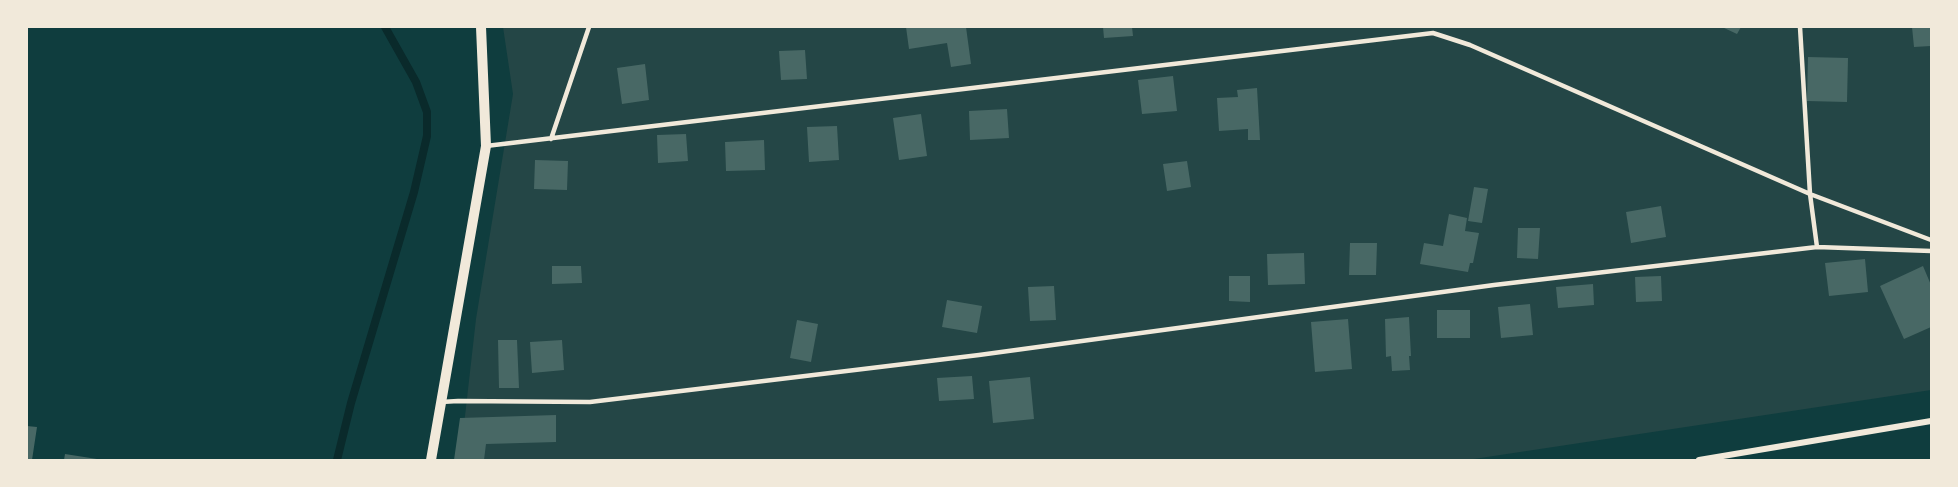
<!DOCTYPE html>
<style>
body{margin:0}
#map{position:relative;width:1958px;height:487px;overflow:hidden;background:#0f3d3e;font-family:Helvetica,sans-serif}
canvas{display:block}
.frame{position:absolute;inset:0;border:28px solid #f1e9da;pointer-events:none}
</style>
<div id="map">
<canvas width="1958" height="487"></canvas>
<div class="frame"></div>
</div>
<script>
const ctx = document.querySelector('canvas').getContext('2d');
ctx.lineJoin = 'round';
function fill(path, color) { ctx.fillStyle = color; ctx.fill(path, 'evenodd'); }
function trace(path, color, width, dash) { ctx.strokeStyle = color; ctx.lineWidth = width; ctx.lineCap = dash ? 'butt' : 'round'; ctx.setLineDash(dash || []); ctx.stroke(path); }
fill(new Path2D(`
 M 503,27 L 1931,27 L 1931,390 L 1467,460 L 460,460 L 476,319 L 513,94 Z`), '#244646');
trace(new Path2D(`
 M 337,460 L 351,403 L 414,192 L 427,136 L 427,112 L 416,82 L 385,27`), '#0a2a2b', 8);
fill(new Path2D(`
 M 906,27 L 966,27 L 971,64 L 951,67 L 947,43 L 909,49 Z
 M 1103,27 L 1132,27 L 1133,36 L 1104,38 Z
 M 1722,27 L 1741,27 L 1737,34 Z
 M 1912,27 L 1931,27 L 1931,46 L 1914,47 Z
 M 805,50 L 807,79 L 781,80 L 779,51 Z
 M 1808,57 L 1848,58 L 1847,102 L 1807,101 Z
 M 645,64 L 649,100 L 622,104 L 617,68 Z
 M 1173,76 L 1177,111 L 1142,114 L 1138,80 Z
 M 1257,88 L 1260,140 L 1248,140 L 1248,129 L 1219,131 L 1217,98 L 1238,97 L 1237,90 Z
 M 1007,109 L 1009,138 L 970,140 L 969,111 Z
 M 921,114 L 927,156 L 899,160 L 893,118 Z
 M 837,126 L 839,160 L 809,162 L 807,127 Z
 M 686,134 L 688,161 L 658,163 L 657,135 Z
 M 764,140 L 765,170 L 726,171 L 725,142 Z
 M 535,160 L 568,161 L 567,190 L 534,189 Z
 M 1187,161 L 1191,187 L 1167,191 L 1163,164 Z
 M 1474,187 L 1488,189 L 1482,223 L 1468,221 Z
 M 1661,206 L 1666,237 L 1631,243 L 1626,212 Z
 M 1449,214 L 1467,218 L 1465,231 L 1479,233 L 1473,263 L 1470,263 L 1468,272 L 1420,264 L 1424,243 L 1443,246 Z
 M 1518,228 L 1540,228 L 1538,259 L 1517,258 Z
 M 1350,243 L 1377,243 L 1376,275 L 1349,275 Z
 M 1304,253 L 1305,284 L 1268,285 L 1267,254 Z
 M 1865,259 L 1868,292 L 1829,296 L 1825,263 Z
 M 552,266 L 581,266 L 582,283 L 552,284 Z
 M 1923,266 L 1931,285 L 1931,327 L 1904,339 L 1880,286 Z
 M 1229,276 L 1250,276 L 1250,302 L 1229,301 Z
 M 1661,276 L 1662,301 L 1636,302 L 1635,277 Z
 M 1593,284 L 1594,305 L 1558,308 L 1556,287 Z
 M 1054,286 L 1056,320 L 1030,321 L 1028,287 Z
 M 947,300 L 982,306 L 977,333 L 942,327 Z
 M 1530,304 L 1533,335 L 1501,338 L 1498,307 Z
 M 1437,310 L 1470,310 L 1470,338 L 1437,338 Z
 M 1409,317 L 1411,356 L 1409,356 L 1410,370 L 1392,371 L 1391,356 L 1386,357 L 1385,319 Z
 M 1348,319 L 1352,369 L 1315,372 L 1311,322 Z
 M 797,320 L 818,324 L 811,362 L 790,358 Z
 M 498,340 L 517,340 L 519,388 L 499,388 Z
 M 562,340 L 564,370 L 532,373 L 530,342 Z
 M 972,376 L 974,399 L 939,401 L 937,378 Z
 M 1030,377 L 1034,419 L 993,423 L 989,381 Z
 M 556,415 L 556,442 L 486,444 L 484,460 L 454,460 L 460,418 Z
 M 27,426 L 37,427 L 32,460 L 27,460 Z
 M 65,454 L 97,459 L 97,460 L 64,460 Z`), '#486865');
trace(new Path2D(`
 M 1800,27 L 1810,194 L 1931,240
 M 551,139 L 589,27
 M 1817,247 L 1931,251
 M 441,402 L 458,401 L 590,402 L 979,355 L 1494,285 L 1817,247 L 1810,194 L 1470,45 L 1433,33 L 486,146`), '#f1e9da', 4.5);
trace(new Path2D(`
 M 1699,460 L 1931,421`), '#f1e9da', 6);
trace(new Path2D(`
 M 431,460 L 486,146 L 481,27`), '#f1e9da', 10);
</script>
